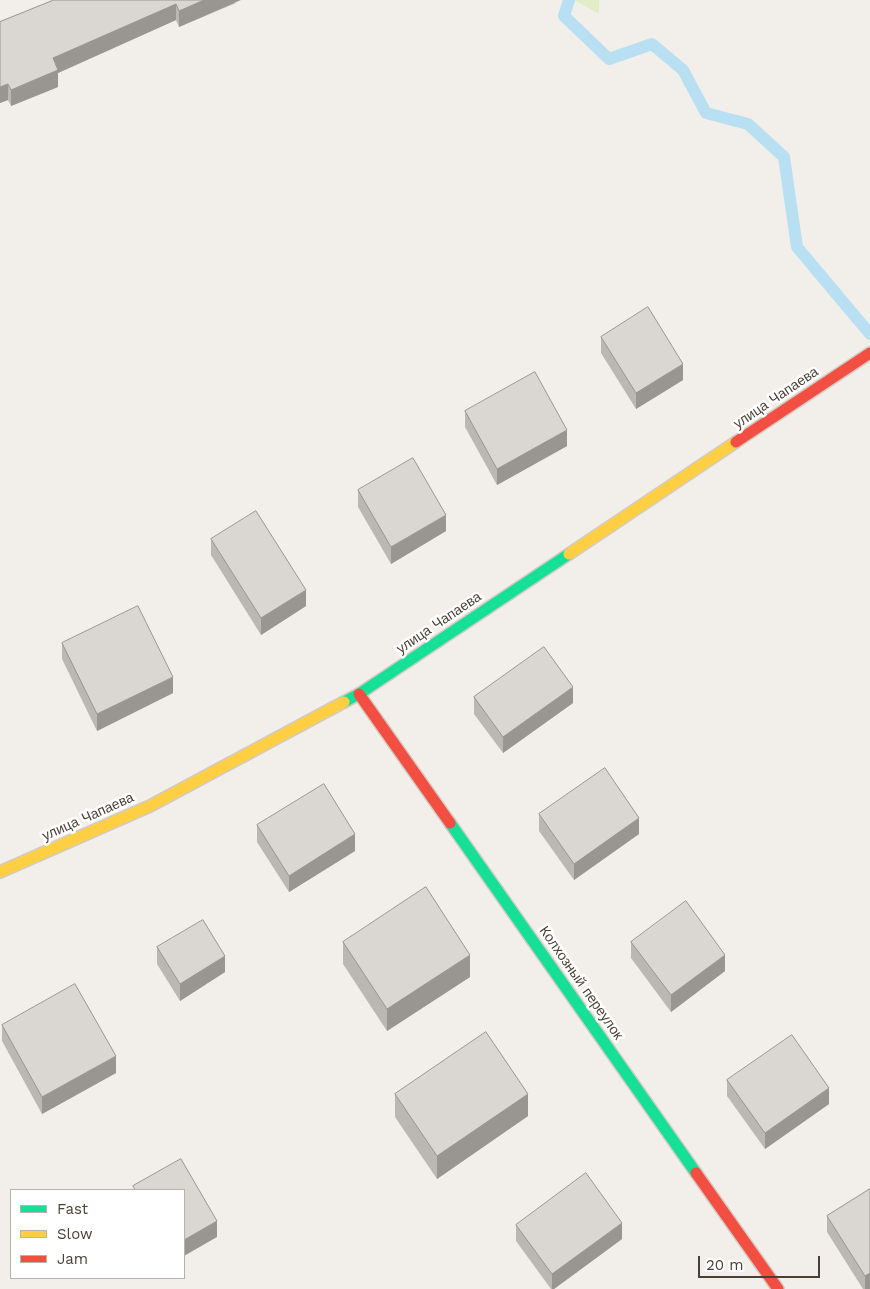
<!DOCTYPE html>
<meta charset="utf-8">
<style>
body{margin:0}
#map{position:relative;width:870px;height:1289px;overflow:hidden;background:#f2eeea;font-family:"Work Sans",sans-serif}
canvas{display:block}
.legend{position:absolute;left:10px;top:1189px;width:175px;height:90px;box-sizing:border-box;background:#fff;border:1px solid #b6b2ae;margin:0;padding:6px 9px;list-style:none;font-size:15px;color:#483f35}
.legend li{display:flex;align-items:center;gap:10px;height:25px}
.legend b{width:25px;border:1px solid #b6b2ae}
.scale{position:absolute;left:698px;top:1256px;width:122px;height:22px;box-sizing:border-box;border:2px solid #483f35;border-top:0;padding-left:6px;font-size:15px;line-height:18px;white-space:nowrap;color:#483f35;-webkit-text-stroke:4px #fff;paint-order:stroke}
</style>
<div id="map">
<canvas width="870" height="1289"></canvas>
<ul class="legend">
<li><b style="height:6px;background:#16e098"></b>Fast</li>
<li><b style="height:6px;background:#ffcf43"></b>Slow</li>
<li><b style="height:6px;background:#f24e42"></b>Jam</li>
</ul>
<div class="scale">20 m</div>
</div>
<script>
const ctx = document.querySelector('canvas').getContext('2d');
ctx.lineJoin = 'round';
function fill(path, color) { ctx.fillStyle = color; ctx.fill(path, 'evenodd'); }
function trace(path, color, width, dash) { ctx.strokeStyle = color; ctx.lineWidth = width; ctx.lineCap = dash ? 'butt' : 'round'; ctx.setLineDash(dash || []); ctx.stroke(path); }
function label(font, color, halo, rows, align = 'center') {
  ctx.font = font + ' "Work Sans",sans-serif'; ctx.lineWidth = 5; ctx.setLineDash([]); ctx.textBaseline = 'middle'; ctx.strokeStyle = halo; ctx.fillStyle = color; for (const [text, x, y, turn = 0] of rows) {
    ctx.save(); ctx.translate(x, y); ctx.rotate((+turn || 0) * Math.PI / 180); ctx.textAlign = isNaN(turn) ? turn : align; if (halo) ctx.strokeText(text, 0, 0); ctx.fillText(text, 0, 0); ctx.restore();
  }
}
fill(new Path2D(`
 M 574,0 L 599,0 L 599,14 Z`), '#e2edc8');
trace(new Path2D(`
 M 569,0 L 564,16 L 609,59 L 652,44 L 683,70 L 706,113 L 748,124 L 784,157 L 797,247 L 870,334`), '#b8e0f2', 12);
const fast = new Path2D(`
 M 344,702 L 359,694 L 569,554
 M 450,823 L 696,1173`);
const slow = new Path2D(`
 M 569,554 L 736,442
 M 0,872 L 150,806 L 344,702`);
const jam = new Path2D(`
 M 736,442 L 870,353
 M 359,694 L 450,823
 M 696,1173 L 778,1289`);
trace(fast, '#d2cbc1', 14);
trace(slow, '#d2cbc1', 14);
trace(jam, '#d2cbc1', 14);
trace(fast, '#16e098', 11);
trace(slow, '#ffcf43', 11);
trace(jam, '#f24e42', 11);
fill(new Path2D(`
 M 54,0 L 236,3 L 179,27 L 176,20 L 58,73 L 58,87 L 11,106 L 8,100 L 0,103 L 0,22 Z
 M 601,337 L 683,380 L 636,409 L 601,353 Z
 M 465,411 L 567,446 L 497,485 L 465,427 Z
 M 358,490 L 446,531 L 391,564 L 358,507 Z
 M 211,539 L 306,606 L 261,635 L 211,555 Z
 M 62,643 L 173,693 L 97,731 L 62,659 Z
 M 474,697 L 573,703 L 503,753 L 474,714 Z
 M 539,814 L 639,834 L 574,880 L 539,831 Z
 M 257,825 L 355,851 L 289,892 L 257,842 Z
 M 343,942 L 470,977 L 387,1031 L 343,964 Z
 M 631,942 L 725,971 L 671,1012 L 631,958 Z
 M 157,947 L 225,972 L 180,1001 L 157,964 Z
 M 2,1025 L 116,1073 L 42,1114 L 2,1041 Z
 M 727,1080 L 829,1104 L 765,1149 L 727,1096 Z
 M 395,1094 L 528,1116 L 437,1179 L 395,1117 Z
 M 870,1189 L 870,1289 L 863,1289 L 827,1232 L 827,1216 Z
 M 516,1225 L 622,1239 L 554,1289 L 551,1289 L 516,1241 Z`), '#bbb8b4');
fill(new Path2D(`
 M 204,0 L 241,0 L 179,27 L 179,11 Z
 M 176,4 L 176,20 L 58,73 L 58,87 L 11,106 L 11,90 L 53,58 Z
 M 8,84 L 8,100 L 0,103 L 0,87 Z
 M 683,364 L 683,380 L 636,409 L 636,393 Z
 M 567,430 L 567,446 L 497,485 L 497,469 Z
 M 446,515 L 446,531 L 391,564 L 391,547 Z
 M 306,590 L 306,606 L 261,635 L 261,618 Z
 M 173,677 L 173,693 L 97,731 L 97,714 Z
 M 573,687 L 573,703 L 503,753 L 503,737 Z
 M 639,818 L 639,834 L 574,880 L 574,864 Z
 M 355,834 L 355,851 L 289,892 L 289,876 Z
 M 470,955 L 470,977 L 387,1031 L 387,1009 Z
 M 725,955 L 725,971 L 671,1012 L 671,995 Z
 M 225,956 L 225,972 L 180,1001 L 180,984 Z
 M 116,1056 L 116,1073 L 42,1114 L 42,1097 Z
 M 829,1088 L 829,1104 L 765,1149 L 765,1133 Z
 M 528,1094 L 528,1116 L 437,1179 L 437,1156 Z
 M 217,1221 L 217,1237 L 184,1256 L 184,1240 Z
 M 622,1223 L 622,1239 L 554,1289 L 552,1289 L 552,1274 Z
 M 870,1273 L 870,1289 L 865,1289 L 865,1276 Z`), '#999692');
const building = new Path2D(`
 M 54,0 L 204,0 L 179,11 L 176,4 L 53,58 L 58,70 L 11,90 L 8,84 L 0,87 L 0,22 Z
 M 648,307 L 683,364 L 636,393 L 601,337 Z
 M 535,372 L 567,430 L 497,469 L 465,411 Z
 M 413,458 L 446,515 L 391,547 L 358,490 Z
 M 256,511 L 306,590 L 261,618 L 211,539 Z
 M 138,606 L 173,677 L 97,714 L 62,643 Z
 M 544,647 L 573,687 L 503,737 L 474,697 Z
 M 605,768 L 639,818 L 574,864 L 539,814 Z
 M 324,784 L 355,834 L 289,876 L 257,825 Z
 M 426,887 L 470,955 L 387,1009 L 343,942 Z
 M 686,901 L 725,955 L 671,995 L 631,942 Z
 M 203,920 L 225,956 L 180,984 L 157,947 Z
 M 75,984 L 116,1056 L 42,1097 L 2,1025 Z
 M 486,1032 L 528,1094 L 437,1156 L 395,1094 Z
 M 792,1035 L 829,1088 L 765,1133 L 727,1080 Z
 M 181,1159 L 217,1221 L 184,1240 L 184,1190 L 135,1190 L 133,1186 Z
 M 586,1173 L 622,1223 L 552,1274 L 516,1225 Z
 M 870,1189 L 870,1273 L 865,1276 L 827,1216 Z`);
fill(building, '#dad6d1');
trace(building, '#999692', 1);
label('14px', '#483f35', '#fff', [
 ["улица Чапаева",776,398,-34],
 ["улица Чапаева",439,623,-34],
 ["улица Чапаева",88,817,-24],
 ["Колхозный переулок",581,983,55]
]);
</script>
